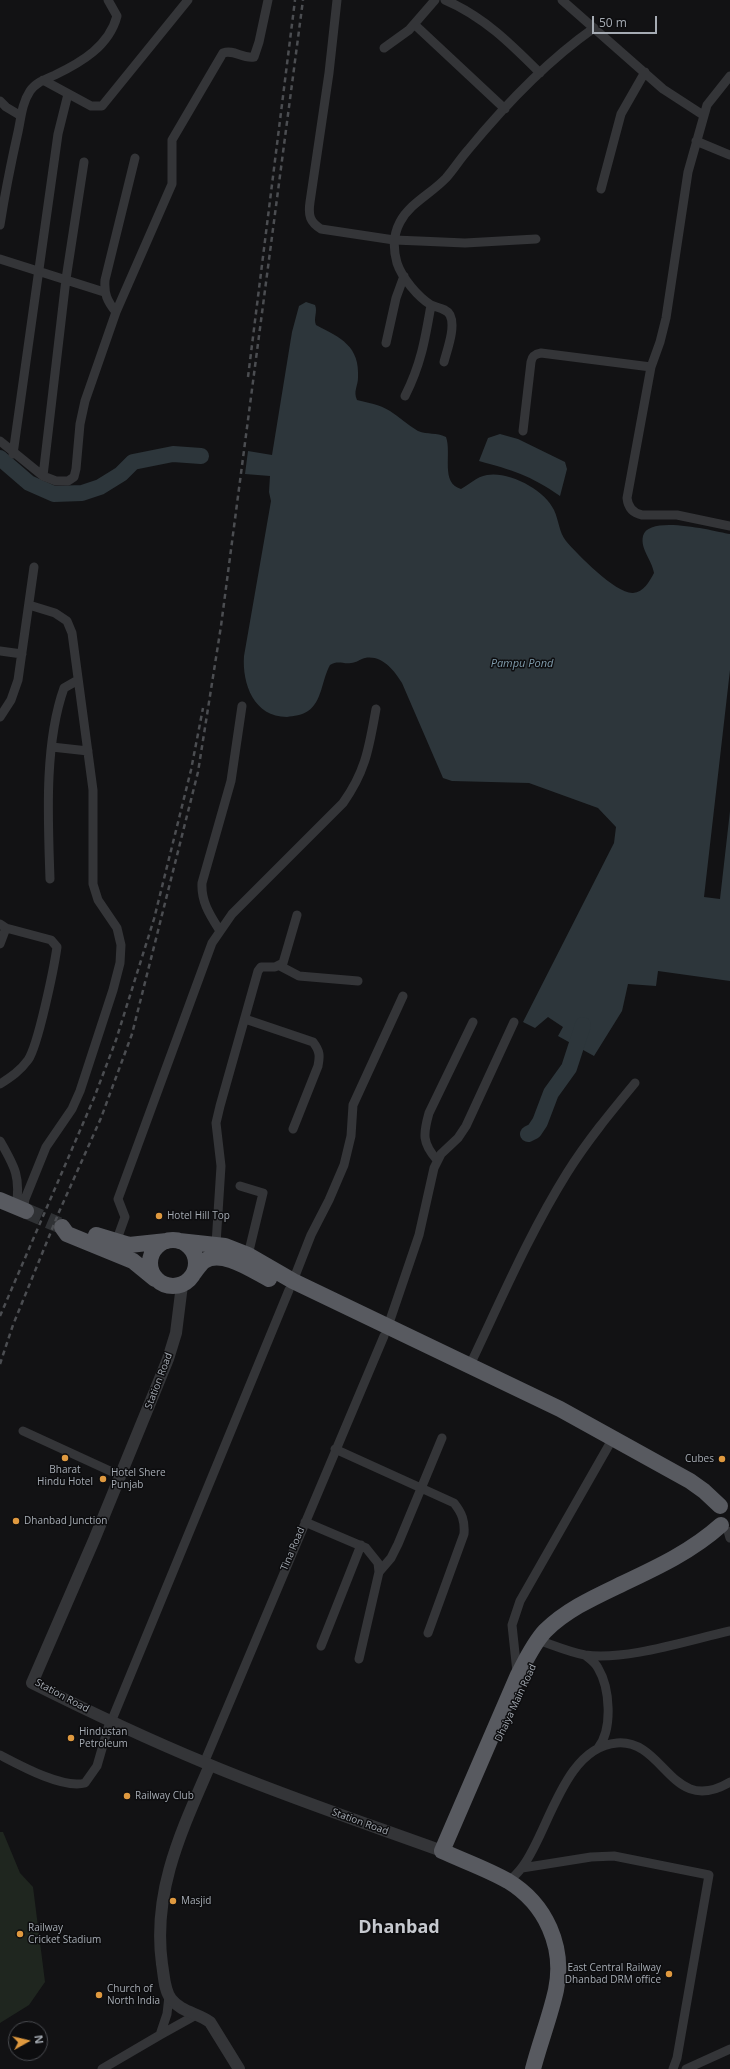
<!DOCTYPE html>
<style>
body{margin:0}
#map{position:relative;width:730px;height:2069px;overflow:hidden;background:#121214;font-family:"Open Sans",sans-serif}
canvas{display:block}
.north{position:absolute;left:8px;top:2021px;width:40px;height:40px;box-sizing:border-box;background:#0d0d0f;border:1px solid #4a4c51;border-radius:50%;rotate:82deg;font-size:11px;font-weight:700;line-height:16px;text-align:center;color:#a5abb3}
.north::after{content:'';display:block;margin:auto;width:14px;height:18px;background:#df993f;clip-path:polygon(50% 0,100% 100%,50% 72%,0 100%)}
.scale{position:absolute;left:592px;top:16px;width:65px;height:18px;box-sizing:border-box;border:2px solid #a5abb3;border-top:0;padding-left:5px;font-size:12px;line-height:14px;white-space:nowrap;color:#a5abb3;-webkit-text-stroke:3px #0d0d0f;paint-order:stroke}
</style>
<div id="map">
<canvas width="730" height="2069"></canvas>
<div class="north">N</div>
<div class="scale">50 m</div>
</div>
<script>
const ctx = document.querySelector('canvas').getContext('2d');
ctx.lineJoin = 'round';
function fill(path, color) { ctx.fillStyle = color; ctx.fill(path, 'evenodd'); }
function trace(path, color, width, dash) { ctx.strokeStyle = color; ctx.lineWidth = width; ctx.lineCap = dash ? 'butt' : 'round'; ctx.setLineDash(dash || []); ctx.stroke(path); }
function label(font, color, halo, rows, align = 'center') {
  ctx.font = font + ' "Open Sans",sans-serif'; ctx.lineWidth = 3; ctx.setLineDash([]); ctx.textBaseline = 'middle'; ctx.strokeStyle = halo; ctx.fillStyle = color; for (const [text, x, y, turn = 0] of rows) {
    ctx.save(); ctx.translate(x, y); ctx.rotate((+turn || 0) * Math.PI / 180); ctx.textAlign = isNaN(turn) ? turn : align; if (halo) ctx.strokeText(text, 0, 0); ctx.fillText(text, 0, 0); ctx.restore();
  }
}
fill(new Path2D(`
 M 0,1832 L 3,1832 L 20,1873 L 33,1887 L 45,1982 L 29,2005 L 0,2023 Z`), '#1f261f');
fill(new Path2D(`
 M 306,302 L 315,305 C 318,312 313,318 316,325 C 341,338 360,346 358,378 C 358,386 353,391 357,400 C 368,403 379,404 390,411 C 399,417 408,425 418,431 C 428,435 436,432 446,437 C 452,454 440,483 461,489 C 470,484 476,477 487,475 C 509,471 545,490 554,510 C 559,521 559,532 566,541 C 577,554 616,594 633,593 C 644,592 649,582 654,573 C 652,560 640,549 643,536 C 648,514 714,531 730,534 L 730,670 L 704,897 L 720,899 L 730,811 L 730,981 L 658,971 L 656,986 L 628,984 L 622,1011 L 594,1056 L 558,1036 L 563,1027 L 548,1017 L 535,1028 L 523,1022 L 614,843 L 616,827 L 598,808 L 529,783 L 452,781 L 443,778 L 402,683 C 394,670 382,655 365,658 C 360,659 356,663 351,663 C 342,664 338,660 330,665 C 322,679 322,702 308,711 C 303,715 293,716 287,717 C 254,717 242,684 244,656 L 271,501 L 269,492 L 270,476 L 245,474 L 248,451 L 272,455 L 292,332 L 299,306 Z
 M 500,434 L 518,439 L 565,462 L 567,469 L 560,496 C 530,475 512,470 479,461 L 488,438 Z`), '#2d363b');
trace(new Path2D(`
 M 0,458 L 29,483 L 54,494 L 82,493 L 100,487 L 121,474 L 133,462 L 173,454 L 201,456
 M 528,1134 L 534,1131 L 540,1122 L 551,1093 L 569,1068 L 583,1025`), '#2d363b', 16);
trace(new Path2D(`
 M 26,1211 L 59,1225`), '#2f3134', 16, [16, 8]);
trace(new Path2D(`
 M 337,0 L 329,73 L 310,202 C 308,216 310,222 321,229 L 394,240 L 419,241 L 465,243 L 536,239
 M 445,0 C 483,16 511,44 540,73
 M 562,0 L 663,89 L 703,115
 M 414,24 L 505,109
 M 384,48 L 409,30 L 435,0
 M 730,76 L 707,105 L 688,172 L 666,318 L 660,342 L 651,367 L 627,498 C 628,507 632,513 642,515 L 677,515 L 730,526
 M 43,80 L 91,106 L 102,106 L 188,0
 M 0,101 L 6,107 L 21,116
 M 696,141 L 730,155
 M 601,189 L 621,114 L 645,72
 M 0,225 C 5,193 11,163 18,132 C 21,118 22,103 30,91 C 36,82 46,79 55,75 C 82,62 109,46 117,16 L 108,0
 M 0,259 L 104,292
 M 116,312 C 107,301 104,294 105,280 L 135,158
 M 386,343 L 396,298 L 404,276
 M 444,362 C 447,350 456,327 450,315 C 446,308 437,308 431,305 C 418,297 402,278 397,263 C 393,249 393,235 400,222 C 410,203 431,194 446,178 C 454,169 460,159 468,150 C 505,105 547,61 594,28
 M 405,396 C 421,364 425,340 431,305
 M 523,431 L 531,362 C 532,356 535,354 541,353 L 651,367
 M 0,441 L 43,476 L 56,481 L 68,481 L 74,477 L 76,469 L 80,424 L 85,401 L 116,312 L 172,184 L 172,140 L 223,53 C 234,49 242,59 254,57 L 259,42 L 268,0
 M 13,454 L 58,134 L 68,94
 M 43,476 L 66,279 L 84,162
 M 0,651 L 22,654
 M 0,717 L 11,700 L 18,680 L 34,567
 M 52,747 L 88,751
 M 50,879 C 48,820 44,744 64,688 L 78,680
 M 0,924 L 6,928 L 51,940 L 57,947 C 54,968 38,1046 28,1060 C 20,1071 11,1077 0,1084
 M 220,931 C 210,915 201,902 202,883 L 231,781 L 242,706
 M 0,944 L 6,928
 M 280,966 L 299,976 L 358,981
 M 245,1019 L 313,1042 C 320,1051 320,1056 318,1066 L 293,1129
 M 0,1141 C 15,1167 21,1177 16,1208
 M 437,1160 C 422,1143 423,1134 429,1113 L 473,1022
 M 240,1186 L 263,1193 L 248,1255
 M 23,1210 L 25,1199 L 46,1147 L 72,1109 L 80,1091 L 113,990 L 120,963 L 121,945 L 117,928 L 98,900 L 93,884 L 93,790 L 72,633 L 67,621 L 55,613 L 29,605
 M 116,1242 L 125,1217 L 118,1199 L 212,943 L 232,914 L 343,803 C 366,771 369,747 376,709
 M 216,1244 L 221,1166 L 216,1123 L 220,1106 L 258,971 L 261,967 L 275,967 L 283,963 L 297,915
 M 293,1281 L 311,1235 L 329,1200 L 344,1165 L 351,1136 L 353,1105 L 403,996
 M 388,1326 L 419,1235 L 434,1168 L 441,1154 L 458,1138 L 466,1126 L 514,1022
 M 470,1365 C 501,1300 529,1234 567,1173 C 587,1141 611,1112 635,1083
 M 23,1431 L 121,1476
 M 335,1449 L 454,1503 C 462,1513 465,1521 464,1534 L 428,1633
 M 305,1522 L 366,1548 L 378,1563 L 379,1572 L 359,1659
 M 728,1531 L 730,1538
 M 379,1572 L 391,1558 L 398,1544 L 442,1438
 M 538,1640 C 553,1645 569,1652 585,1655 C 626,1661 689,1640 730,1631
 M 321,1646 L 361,1545
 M 585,1655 C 590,1659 595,1662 598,1668 C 610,1688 613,1729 598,1748
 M 517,1672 L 512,1625 L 520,1601 L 609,1445
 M 111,1722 L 289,1290
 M 0,1755 C 21,1766 63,1789 85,1783 L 97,1766 L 110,1721
 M 204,1763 L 384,1336
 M 522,1868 L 591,1857 L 614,1856 L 709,1875 L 677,2058 L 673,2069
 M 509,1882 C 513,1877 519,1872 523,1866 C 549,1831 564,1747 617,1743 C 665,1739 671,1817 730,1782
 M 169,1996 L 167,2014 L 160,2035 L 196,2015
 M 102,2069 L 160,2035
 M 686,2069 L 730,2049`), '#343538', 9);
trace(new Path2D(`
 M 182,1285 L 176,1333 L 168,1359 L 94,1540 L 32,1683 C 88,1711 145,1738 203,1762 C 281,1795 362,1822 442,1851
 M 210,1765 C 182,1830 152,1891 162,1964 C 164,1975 164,1990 171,1999 C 181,2012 198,2013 210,2022 L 239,2069`), '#343538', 12);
trace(new Path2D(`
 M 0,1200 L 26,1211
 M 62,1227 L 67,1234 L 133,1261 L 155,1279
 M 96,1235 L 129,1245 L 167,1241
 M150 1263a23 23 0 1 1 46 0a23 23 0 1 1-46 0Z
 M 179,1241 L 225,1246 L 248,1255 L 293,1281 L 560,1409 L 690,1481 L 704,1491 L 720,1506
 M 194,1273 C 197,1269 200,1264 204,1261 C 222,1249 253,1271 269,1279
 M 533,2069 C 540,2042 550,2017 556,1990 C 565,1947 546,1904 508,1881 C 487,1869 464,1861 442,1851 L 518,1675 C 526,1660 533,1644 545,1631 C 567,1609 597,1596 624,1583 C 658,1567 692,1551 721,1525`), '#585a60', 16);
trace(new Path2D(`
 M 248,377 L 295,0
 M 0,1316 L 94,1098 L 116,1040 L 154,919 L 191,770 L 203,708
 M 0,1364 L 13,1325 L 59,1212 L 101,1118 L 132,1034 L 198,772 L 221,626 L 303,0`), '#4b4d51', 2.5, [5, 4]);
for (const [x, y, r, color] of [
 [159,1216,4,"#df993f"],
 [65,1458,4,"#df993f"],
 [722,1459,4,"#df993f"],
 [103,1479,4,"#df993f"],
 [16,1521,4,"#df993f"],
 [71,1738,4,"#df993f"],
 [127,1796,4,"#df993f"],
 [173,1901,4,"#df993f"],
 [20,1934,4,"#df993f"],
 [669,1974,4,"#df993f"],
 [99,1995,4,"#df993f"]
]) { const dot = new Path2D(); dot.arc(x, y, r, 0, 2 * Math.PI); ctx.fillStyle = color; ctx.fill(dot); trace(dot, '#0d0d0f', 1.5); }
label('10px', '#a5abb3', '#0d0d0f', [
 ["Hotel Hill Top",167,1216],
 ["Cubes",714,1459,"right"],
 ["Bharat",65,1470,"center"],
 ["Hindu Hotel",65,1482,"center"],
 ["Hotel Shere",111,1473],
 ["Punjab",111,1485],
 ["Dhanbad Junction",24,1521],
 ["Hindustan",79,1732],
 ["Petroleum",79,1744],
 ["Railway Club",135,1796],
 ["Masjid",181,1901],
 ["Railway",28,1928],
 ["Cricket Stadium",28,1940],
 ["East Central Railway",661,1968,"right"],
 ["Dhanbad DRM office",661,1980,"right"],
 ["Church of",107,1989],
 ["North India",107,2001]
], 'left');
label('10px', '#a5abb3', '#0d0d0f', [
 ["Station Road",159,1381,-69],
 ["Tina Road",293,1549,-67],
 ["Station Road",62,1696,28],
 ["Dhaiya Main Road",516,1703,-65],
 ["Station Road",360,1822,20]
]);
label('italic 11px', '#7f9bab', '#0d0d0f', [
 ["Pampu Pond",522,664]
]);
label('bold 18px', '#c6c9cf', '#0d0d0f', [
 ["Dhanbad",399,1928]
]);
</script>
